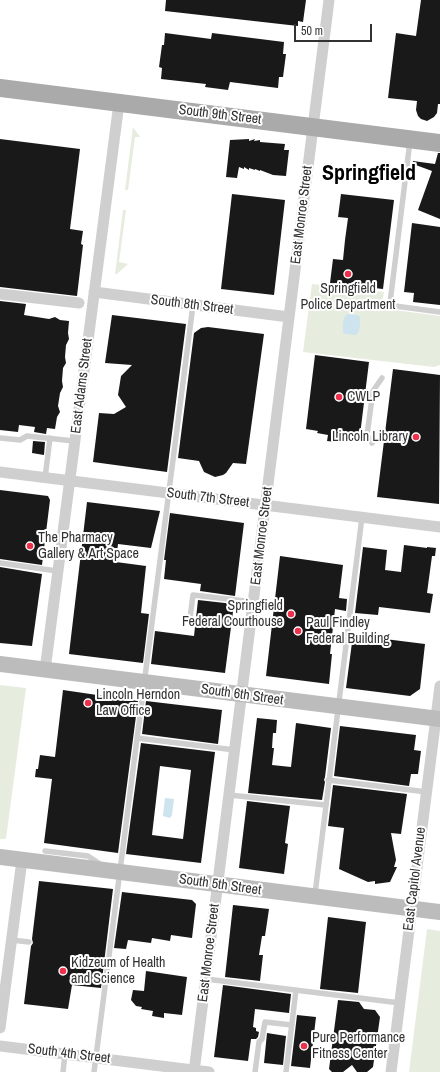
<!DOCTYPE html>
<style>
body{margin:0}
#map{position:relative;width:440px;height:1072px;overflow:hidden;background:#fff;font-family:"Archivo Narrow",sans-serif}
canvas{display:block}
.scale{position:absolute;left:294px;top:24px;width:78px;height:18px;box-sizing:border-box;border:2px solid #323232;border-top:0;padding-left:5px;font-size:12px;line-height:14px;white-space:nowrap;color:#323232;-webkit-text-stroke:3px #fff;paint-order:stroke}
</style>
<div id="map">
<canvas width="440" height="1072"></canvas>
<div class="scale">50 m</div>
</div>
<script>
const ctx = document.querySelector('canvas').getContext('2d');
ctx.lineJoin = 'round';
function fill(path, color) { ctx.fillStyle = color; ctx.fill(path, 'evenodd'); }
function trace(path, color, width, dash) { ctx.strokeStyle = color; ctx.lineWidth = width; ctx.lineCap = dash ? 'butt' : 'round'; ctx.setLineDash(dash || []); ctx.stroke(path); }
function label(font, color, halo, rows, align = 'center') {
  ctx.font = font + ' "Archivo Narrow",sans-serif'; ctx.lineWidth = 4; ctx.setLineDash([]); ctx.textBaseline = 'middle'; ctx.strokeStyle = halo; ctx.fillStyle = color; for (const [text, x, y, turn = 0] of rows) {
    ctx.save(); ctx.translate(x, y); ctx.rotate((+turn || 0) * Math.PI / 180); ctx.textAlign = isNaN(turn) ? turn : align; if (halo) ctx.strokeText(text, 0, 0); ctx.fillText(text, 0, 0); ctx.restore();
  }
}
fill(new Path2D(`
 M 133,127 L 140,137 L 135,137 L 128,190 L 125,190 Z
 M 123,210 L 126,210 L 119,262 L 128,264 L 117,274 L 115,274 Z
 M 312,284 L 384,292 L 382,304 L 387,309 L 440,316 L 440,365 L 434,367 L 303,352 Z
 M 0,685 L 26,688 L 6,839 L 0,839 Z
 M 427,929 L 440,931 L 440,1072 L 409,1072 Z`), '#e6ecde');
fill(new Path2D(`
 M 347,314 L 358,315 L 360,317 C 360,323 361,331 356,335 L 345,334 L 343,333 C 343,326 342,318 347,314 Z
 M 165,798 L 174,799 L 172,815 L 170,818 L 163,816 L 163,815 Z`), '#cde4ef');
fill(new Path2D(`
 M 166,0 L 306,0 L 303,22 L 298,21 L 298,26 L 165,11 Z
 M 421,0 L 440,0 L 440,104 L 438,104 L 437,113 L 434,117 L 427,121 L 421,119 L 418,116 L 416,110 L 417,101 L 388,98 L 396,33 L 416,36 Z
 M 165,33 L 211,39 L 212,33 L 284,42 L 283,54 L 286,54 L 283,77 L 279,77 L 278,88 L 230,82 L 228,90 L 205,87 L 206,84 L 161,79 L 162,68 L 159,67 L 162,45 L 164,45 Z
 M 0,139 L 80,149 L 70,229 L 83,231 L 81,244 L 83,245 L 77,296 L 0,287 Z
 M 249,139 L 249,141 L 255,139 L 254,141 L 260,140 L 260,142 L 285,144 L 284,150 L 289,150 L 286,176 L 273,175 L 260,170 L 260,171 L 255,169 L 255,170 L 249,168 L 249,170 L 244,167 L 244,169 L 239,167 L 237,178 L 226,177 L 230,140 Z
 M 438,153 L 440,153 L 440,219 L 418,210 L 432,171 L 413,164 L 413,161 L 435,164 Z
 M 232,194 L 285,200 L 274,295 L 221,289 Z
 M 341,194 L 394,200 L 383,289 L 330,283 L 333,259 L 343,260 L 345,240 L 348,218 L 338,217 Z
 M 412,223 L 440,227 L 440,305 L 413,302 L 414,293 L 404,292 Z
 M 0,301 L 26,304 L 24,315 L 49,319 L 55,317 L 60,320 L 69,321 L 68,333 L 69,339 L 66,345 L 65,357 L 66,363 L 63,368 L 62,381 L 63,387 L 60,393 L 58,406 L 60,412 L 57,417 L 55,429 L 47,428 L 46,434 L 34,432 L 35,427 L 19,425 L 18,432 L 0,430 Z
 M 112,315 L 186,324 L 167,472 L 93,462 L 99,413 L 114,414 L 126,407 L 118,395 L 121,376 L 132,365 L 105,363 Z
 M 208,327 L 264,334 L 246,464 L 233,463 L 226,473 L 223,475 L 215,477 L 204,472 L 199,461 L 178,458 L 194,333 L 201,328 Z
 M 315,355 L 369,362 L 360,435 L 345,433 L 344,443 L 327,441 L 328,435 L 317,433 L 318,431 L 306,429 Z
 M 393,369 L 440,375 L 439,504 L 377,497 Z
 M 33,441 L 45,442 L 44,455 L 32,453 Z
 M 0,490 L 48,496 L 50,500 L 42,565 L 0,559 Z
 M 87,502 L 160,511 L 151,548 L 118,544 L 116,562 L 146,566 L 141,613 L 149,614 L 143,663 L 69,654 Z
 M 170,513 L 244,523 L 235,596 L 200,591 L 201,584 L 164,579 L 166,560 L 164,560 Z
 M 404,545 L 427,548 L 427,547 L 436,548 L 435,556 L 432,556 L 427,593 L 433,594 L 430,613 L 379,607 L 378,615 L 355,613 L 363,547 L 387,550 L 385,570 L 401,572 Z
 M 280,556 L 343,565 L 339,598 L 347,599 L 346,611 L 335,609 L 330,654 L 332,654 L 329,684 L 266,676 Z
 M 0,567 L 42,574 L 32,646 L 0,643 Z
 M 198,600 L 234,604 L 225,673 L 151,664 L 155,631 L 194,636 Z
 M 353,635 L 425,644 L 420,689 L 410,696 L 346,688 Z
 M 63,690 L 138,701 L 118,853 L 44,843 L 52,779 L 35,777 L 36,769 L 38,769 L 40,755 L 55,757 Z
 M 146,701 L 222,710 L 218,744 L 142,734 Z
 M 257,718 L 277,720 L 276,733 L 273,733 L 272,748 L 274,748 L 272,765 L 291,767 L 296,723 L 331,728 L 325,777 L 324,780 L 325,782 L 322,800 L 248,793 Z
 M 340,726 L 416,735 L 414,750 L 421,751 L 418,774 L 411,774 L 409,786 L 334,776 Z
 M 141,743 L 215,752 L 201,863 L 126,854 ZM 160,766 L 191,770 L 183,839 L 152,835 Z
 M 333,785 L 407,794 L 401,834 L 391,833 L 396,860 L 394,867 L 397,867 L 390,882 L 375,884 L 375,881 L 368,882 L 339,869 L 344,828 L 328,826 Z
 M 247,801 L 290,806 L 285,843 L 288,844 L 284,874 L 239,868 Z
 M 39,881 L 113,889 L 101,988 L 72,985 L 68,1009 L 24,1004 L 31,946 L 33,943 L 32,939 Z
 M 122,892 L 192,900 L 196,904 L 192,938 L 171,935 L 170,941 L 152,938 L 151,943 L 128,940 L 126,949 L 114,948 Z
 M 233,905 L 269,909 L 265,936 L 262,936 L 259,955 L 263,955 L 260,981 L 225,977 Z
 M 328,917 L 366,922 L 358,993 L 320,989 Z
 M 146,971 L 187,977 L 182,1015 L 164,1013 L 164,1018 L 152,1016 L 153,1011 L 141,1009 L 142,1007 L 136,1006 L 131,1000 L 133,990 L 144,991 Z
 M 223,985 L 291,994 L 289,1013 L 255,1009 L 253,1027 L 256,1028 L 256,1031 L 259,1032 L 258,1037 L 256,1039 L 251,1039 L 248,1061 L 214,1057 Z
 M 338,1000 L 359,1002 L 364,1009 L 375,1010 L 380,1017 L 373,1067 L 367,1072 L 357,1072 L 352,1065 L 343,1072 L 332,1072 L 329,1069 Z
 M 297,1015 L 316,1017 L 310,1068 L 291,1066 Z
 M 267,1033 L 286,1036 L 283,1065 L 264,1063 Z`), '#191919');
trace(new Path2D(`
 M 410,141 L 390,303 L 395,306 L 440,312
 M 0,438 L 20,440 L 27,436 L 74,441
 M 372,443 L 367,435 L 373,391 L 382,378
 M 45,478 L 50,438
 M 0,563 L 57,571
 M 190,618 L 193,595 L 254,602
 M 137,738 L 235,750
 M 328,780 L 427,792
 M 229,795 L 325,805
 M 45,851 L 88,856 L 100,864
 M 315,894 L 362,517
 M 11,940 L 29,942
 M 206,979 L 400,1003
 M 63,1072 L 65,1054
 M 94,1072 L 193,305
 M 255,1072 L 259,1042 L 262,1039 L 265,1022 L 292,1025
 M 286,1072 L 296,990`), '#cfcfcf', 5.5);
trace(new Path2D(`
 M 94,292 L 289,317
 M 0,294 L 79,303
 M 0,472 L 440,527
 M 45,670 L 119,103
 M 0,1028 L 22,860
 M 0,1046 L 209,1072
 M 194,1072 L 329,0
 M 391,1072 L 440,686`), '#cfcfcf', 11);
trace(new Path2D(`
 M 0,664 L 440,719
 M 0,857 L 440,912`), '#bcbcbc', 16);
trace(new Path2D(`
 M 0,88 L 440,143`), '#aaa', 18);
for (const [x, y, r, color] of [
 [348,274,4,"#ed304b"],
 [339,397,4,"#ed304b"],
 [416,437,4,"#ed304b"],
 [30,546,4,"#ed304b"],
 [291,614,4,"#ed304b"],
 [298,631,4,"#ed304b"],
 [88,703,4,"#ed304b"],
 [63,971,4,"#ed304b"],
 [304,1046,4,"#ed304b"]
]) { const dot = new Path2D(); dot.arc(x, y, r, 0, 2 * Math.PI); ctx.fillStyle = color; ctx.fill(dot); trace(dot, '#fff', 1.5); }
label('14px', '#323232', '#fff', [
 ["South 9th Street",220,115,7],
 ["East Monroe Street",302,215,-83],
 ["South 8th Street",192,305,7],
 ["East Adams Street",82,386,-83],
 ["South 7th Street",208,498,7],
 ["East Monroe Street",262,536,-83],
 ["South 6th Street",242,695,8],
 ["East Capitol Avenue",415,879,-83],
 ["South 5th Street",220,885,8],
 ["East Monroe Street",209,953,-83],
 ["South 4th Street",69,1054,7]
]);
label('14px', '#323232', '#fff', [
 ["Springfield",348,289,"center"],
 ["Police Department",348,305,"center"],
 ["CWLP",347,397],
 ["Lincoln Library",408,437,"right"],
 ["The Pharmacy",38,538],
 ["Gallery & Art Space",38,554],
 ["Springfield",283,606,"right"],
 ["Federal Courthouse",283,622,"right"],
 ["Paul Findley",306,623],
 ["Federal Building",306,639],
 ["Lincoln Herndon",96,695],
 ["Law Office",96,711],
 ["Kidzeum of Health",71,963],
 ["and Science",71,979],
 ["Pure Performance",312,1038],
 ["Fitness Center",312,1054]
], 'left');
label('bold 22px', '#000', '#fff', [
 ["Springfield",369,174]
]);
</script>
